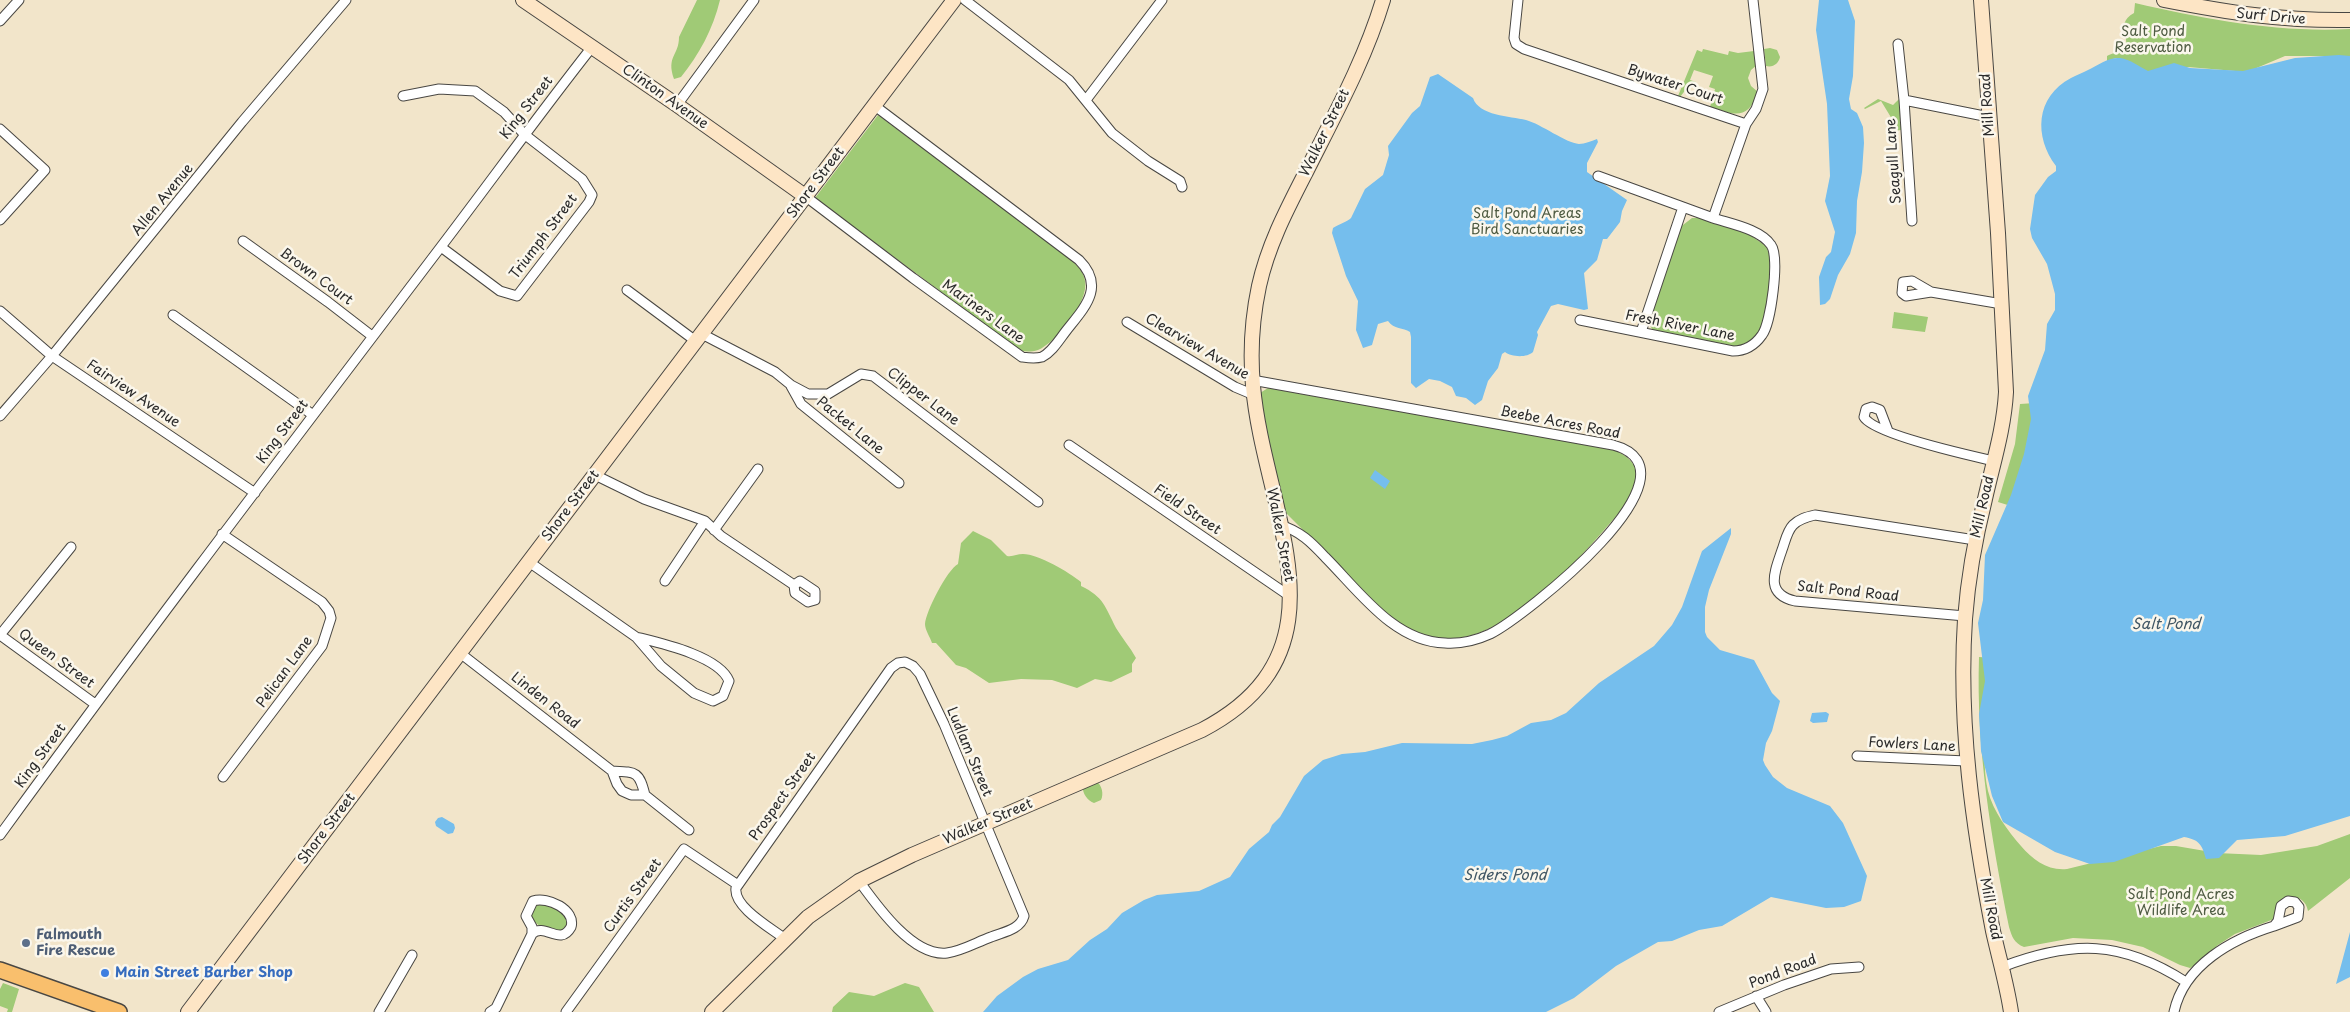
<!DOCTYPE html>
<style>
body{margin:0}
canvas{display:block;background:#f2e5ca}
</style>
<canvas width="2350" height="1012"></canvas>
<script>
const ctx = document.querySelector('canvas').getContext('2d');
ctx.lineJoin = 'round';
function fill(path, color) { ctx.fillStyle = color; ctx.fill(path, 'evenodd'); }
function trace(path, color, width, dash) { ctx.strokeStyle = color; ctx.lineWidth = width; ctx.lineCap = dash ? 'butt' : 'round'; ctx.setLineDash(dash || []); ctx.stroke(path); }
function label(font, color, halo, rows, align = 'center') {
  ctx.font = font + ' "Playpen Sans",sans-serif'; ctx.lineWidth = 5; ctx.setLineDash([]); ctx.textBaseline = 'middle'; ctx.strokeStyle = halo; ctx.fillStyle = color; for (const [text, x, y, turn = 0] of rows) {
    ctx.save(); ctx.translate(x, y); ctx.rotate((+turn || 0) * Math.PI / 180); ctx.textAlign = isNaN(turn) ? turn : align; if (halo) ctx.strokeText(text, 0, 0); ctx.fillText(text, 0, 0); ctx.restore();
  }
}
fill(new Path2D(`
 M 697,0 L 720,0 C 713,29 699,55 681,77 L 674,79 C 666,56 679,56 679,37 Z
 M 2135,3 C 2205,19 2278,33 2350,29 L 2350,56 L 2285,56 L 2247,72 L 2188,67 L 2146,74 L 2116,58 L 2107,61 L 2107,56 C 2112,53 2118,53 2122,50 C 2135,42 2112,25 2134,13 Z
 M 1770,48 L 1777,50 L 1780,57 C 1779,63 1773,68 1766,66 L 1764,49 Z
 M 1703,49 L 1728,55 L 1729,51 L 1738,53 L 1754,51 L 1757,65 L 1751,70 L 1748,78 L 1751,86 L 1758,92 C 1748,121 1734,115 1710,107 L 1715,89 L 1709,87 L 1713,76 L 1694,70 L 1690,80 L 1696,82 L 1694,86 L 1687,88 L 1680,97 L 1678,96 L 1697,50 L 1702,52 Z
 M 1900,98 L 1901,130 L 1893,131 L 1888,127 L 1892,123 L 1892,119 L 1881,101 L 1865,109 L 1864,108 L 1878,99 L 1893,105 Z
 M 878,115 L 1070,259 C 1077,265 1084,272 1085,281 C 1089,302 1057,342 1038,350 C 1031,352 1025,352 1019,350 L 815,198 Z
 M 1692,218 L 1703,218 L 1750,235 L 1766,246 L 1771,259 L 1771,270 L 1765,317 L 1761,332 L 1750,342 L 1737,348 L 1653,331 L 1649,323 L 1679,228 Z
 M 1894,312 L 1928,317 L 1925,332 L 1892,328 Z
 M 1268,388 L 1615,450 C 1628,457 1640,465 1636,482 C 1633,500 1617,515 1605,529 C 1570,569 1513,631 1458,638 C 1431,642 1408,631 1388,615 L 1282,509 L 1260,393 Z
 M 2035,403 L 2014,507 L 1998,502 L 2015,444 L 2020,404 Z
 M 973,531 L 991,540 L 1007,556 C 1013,557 1017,554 1023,554 C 1038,554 1069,572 1081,582 L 1081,586 C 1104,597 1105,607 1116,628 C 1122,638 1130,647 1136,658 L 1132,664 L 1132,672 L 1111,682 L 1095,679 L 1077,688 L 1052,680 L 1021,679 L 989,683 L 966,668 L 956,665 L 936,643 L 932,643 C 930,637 925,630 925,624 C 926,611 947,570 958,564 L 961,543 Z
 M 1979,657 L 1995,658 C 1990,700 1979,749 1988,791 C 1993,811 2008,831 2021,846 C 2033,860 2048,871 2067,869 L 2161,846 L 2176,846 L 2217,853 L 2261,855 L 2317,846 L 2350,834 L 2350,878 L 2308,911 C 2306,901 2299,896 2289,897 L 2274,919 L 2235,934 L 2218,945 L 2195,965 L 2190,968 L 2180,965 L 2143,947 L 2112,940 L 2073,938 L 2024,947 C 2014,943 2012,937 2009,927 C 1991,836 1976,750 1979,657 Z
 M 1096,781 C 1102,785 1104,794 1101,800 L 1094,803 C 1088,801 1082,793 1083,787 Z
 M 544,903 C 557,909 575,914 563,931 C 551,933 538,927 530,917 L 535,904 Z
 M 3,983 L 19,989 L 12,1012 L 7,1012 L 8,1009 L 0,1006 L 0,989 Z
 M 905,983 L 919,987 L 934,1012 L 832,1012 L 833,1007 L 849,992 L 874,996 Z`), '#a0ca76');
fill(new Path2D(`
 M 1819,0 L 1848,0 L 1855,21 L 1853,76 L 1849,99 L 1851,109 L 1857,113 L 1863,127 L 1864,143 L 1862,172 L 1857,201 L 1856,233 L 1850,254 L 1838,275 L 1830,299 L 1825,304 L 1820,305 L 1819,277 L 1826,257 L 1831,252 L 1835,232 L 1825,201 L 1830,176 L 1827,104 L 1816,30 Z
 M 2339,55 L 2350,56 L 2350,816 L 2285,836 L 2237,840 L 2219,858 L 2206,859 C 2202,845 2200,840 2184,837 L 2114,862 L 2090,864 L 2055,852 L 2003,822 L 1992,796 L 1981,751 L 1979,714 L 1985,681 L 1978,623 L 1983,600 L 1985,555 L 2011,495 L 2024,454 L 2031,419 L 2028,396 L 2045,350 L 2047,324 L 2055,310 L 2055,294 L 2047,264 L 2032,238 L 2030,229 L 2035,195 L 2048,177 L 2056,171 L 2056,166 C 2034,137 2035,97 2071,78 C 2076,75 2083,73 2088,70 C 2098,65 2109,57 2120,58 C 2130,59 2140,67 2148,71 L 2174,63 L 2190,68 L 2243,71 L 2295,58 Z
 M 1438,74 L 1473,98 C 1479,116 1510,116 1526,120 C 1541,124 1566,143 1579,144 C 1585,144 1591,141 1597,139 L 1598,142 L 1587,163 L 1587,172 L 1627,200 L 1622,211 L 1620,222 L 1607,239 L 1603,239 L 1597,260 L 1584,273 L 1588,309 L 1584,310 L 1558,304 L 1551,306 L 1537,332 L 1538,335 L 1533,352 C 1527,358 1511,357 1505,352 L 1502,354 L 1498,368 L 1488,381 L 1482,400 L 1475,405 L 1466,398 L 1456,396 L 1452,387 L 1440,381 L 1429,379 L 1416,388 L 1411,383 L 1411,337 L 1410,332 C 1403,327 1394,330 1388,321 L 1378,324 L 1372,345 L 1363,348 L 1356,330 L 1358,301 L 1346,276 L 1332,233 L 1333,228 C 1338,225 1348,221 1351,218 L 1365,189 L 1383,175 L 1389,155 L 1388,146 L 1412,113 L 1420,106 L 1430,77 Z
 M 1375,470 L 1390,481 L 1385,489 L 1370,478 Z
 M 1731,528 L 1731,534 L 1709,590 L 1705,607 L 1705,632 L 1707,637 L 1720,650 L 1754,660 L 1772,693 L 1780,701 L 1772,731 L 1766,743 L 1763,760 L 1765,765 L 1773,777 L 1787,788 L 1830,806 L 1843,823 L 1867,876 L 1861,901 L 1844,907 L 1826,908 L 1771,897 L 1722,926 L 1699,930 L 1672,941 L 1658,942 L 1616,966 L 1574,998 L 1546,1012 L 983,1012 L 997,996 L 1023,977 L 1038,969 L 1068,960 L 1090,940 L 1107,929 L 1122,913 L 1144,900 L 1157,895 L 1199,891 L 1230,877 L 1249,849 L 1269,832 L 1272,825 L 1280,817 L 1304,776 L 1323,760 L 1342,754 L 1365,752 L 1402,743 L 1472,744 L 1492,740 L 1507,736 L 1531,723 L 1551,720 L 1566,713 L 1599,683 L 1654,646 L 1672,625 L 1682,607 L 1702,551 Z
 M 1826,712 L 1829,714 L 1827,722 L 1813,723 L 1810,721 L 1812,713 Z
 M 442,817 L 454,824 L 455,828 L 453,833 L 448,834 L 436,826 L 435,822 L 438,818 Z
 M 2350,932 L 2350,977 L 2336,984 Z`), '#75beed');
const street = new Path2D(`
 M 965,0 L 1069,80 L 1112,133 L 1148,161 L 1180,181 L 1182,187
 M 1518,0 L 1514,38 L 1516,44 L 1524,49 L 1746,124 L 1756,109 L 1763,89 L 1753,0
 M 0,21 L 19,0
 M 1898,44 L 1904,100 L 1912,221
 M 403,96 L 439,89 L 475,91 L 504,112 L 524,134 L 582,179 L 592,195 L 589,202 L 517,296 L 500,291 L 441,247
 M 1086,100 L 1162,0
 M 1904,100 L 1989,117
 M 677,105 L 754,0
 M 0,129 L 45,170 L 0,220
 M 1598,176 L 1713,218
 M 805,196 L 913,278 L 1022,357 C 1029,358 1035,359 1042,357 C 1052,352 1059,340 1066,331 C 1084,308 1106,287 1079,260 L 875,106
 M 243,241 L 328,302 L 372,336
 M 627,290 L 697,342
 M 1931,292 L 1906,296 L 1902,293 L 1903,282 L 1912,281 L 1931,292 L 2002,304
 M 0,311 L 52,356 L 255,493
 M 173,315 L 313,415
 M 1580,320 L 1733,351 C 1745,351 1755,345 1762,335 C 1771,323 1780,257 1771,245 C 1760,229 1731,224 1713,218 L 1746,124
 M 1127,322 L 1235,387 L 1254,395
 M 1641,332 L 1683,207
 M 702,334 L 775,372 L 791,385 L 808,394 L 828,394 L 861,374 L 873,376 L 1038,502
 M 1252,380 L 1613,445 C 1710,471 1524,617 1490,634 C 1477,640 1460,644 1445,643 C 1394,642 1359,591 1325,557 C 1311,542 1300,531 1280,525
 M 791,386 L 801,404 L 899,483
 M 0,416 L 52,356 L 242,122 L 346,0
 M 1888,431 L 1880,410 L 1872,407 L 1866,409 L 1864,417 C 1873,434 1972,456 1994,461
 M 1069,445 L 1291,597
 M 595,475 L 644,499 L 705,521 L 721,536 L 794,585
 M 714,530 L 758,469
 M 222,534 L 322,602 L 329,611 L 331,618 L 322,646 L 223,777
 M 529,562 L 636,637 L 661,666 L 694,693 L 713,701 L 723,696 L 729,681 C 719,656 660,643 636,637
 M 665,581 L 705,521
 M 800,581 L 815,591 L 815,600 L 808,602 L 795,593 L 794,585 Z
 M 1965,616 L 1795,601 C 1764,594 1775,571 1782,550 C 1785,542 1787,531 1793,525 C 1799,519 1806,517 1815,515 L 1975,540
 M 0,635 L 95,704
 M 0,635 L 71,547
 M 460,653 L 612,771 L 617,784 L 622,791 L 631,795 L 645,795 L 689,830
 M 1857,756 L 1966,761
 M 612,771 C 636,772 639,771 645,795
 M 0,835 C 144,637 292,443 440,248 C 491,181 540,113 592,47
 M 2288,901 L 2295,902 L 2299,907 L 2298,917 L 2274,926 L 2278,921 L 2281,906 Z
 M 785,939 C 771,928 733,907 736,888 L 891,668 L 898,663 L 905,662 L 913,666 L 920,674 L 944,724 L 1024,916 C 1020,930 1003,932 991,937 C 977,942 962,951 947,953 C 913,957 877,906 859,881
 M 2002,967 C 2073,940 2121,940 2186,982
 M 1756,996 L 1766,1012
 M 379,1012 L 412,955
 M 490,1012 L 496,1008 L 532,934 C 545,922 560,947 571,927 C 576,910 548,896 533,901 L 526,916 L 532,927 L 532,934
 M 566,1012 L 684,849 L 738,885
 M 1719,1012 L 1784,985 L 1831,969 L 1859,967
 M 2174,1012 C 2184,965 2232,939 2274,926`);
const secondary = new Path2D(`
 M 523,0 L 677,105 L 805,196
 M 1981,0 L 1998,233 L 2006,392 C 2004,429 1993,463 1985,499 C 1975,539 1968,578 1965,619 C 1958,724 1973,827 1993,931 C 1999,958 2007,985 2011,1012
 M 2164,0 C 2230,13 2282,21 2350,20
 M 188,1012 L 954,0
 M 712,1012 L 808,917 L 859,881 L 912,855 L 1202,730 C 1355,650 1264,513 1253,386 C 1250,353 1252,319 1259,286 C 1268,245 1287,209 1306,172 C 1334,116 1365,60 1383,0`);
const primary = new Path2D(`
 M 0,970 L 119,1012`);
trace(street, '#494743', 11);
trace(secondary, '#494743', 16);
trace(primary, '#494743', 18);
trace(street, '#fff', 9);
trace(secondary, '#fde5c5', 14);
trace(primary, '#f9bf6d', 15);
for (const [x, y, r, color] of [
 [26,943,5,"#5c6f8a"],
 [105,973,5,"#3f7fe0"]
]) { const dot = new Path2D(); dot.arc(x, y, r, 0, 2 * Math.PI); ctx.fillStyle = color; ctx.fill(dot); trace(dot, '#fbf7ec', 2); }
label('14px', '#2b2b2b', '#fbf7ec', [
 ["Surf Drive",2271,17,5],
 ["Bywater Court",1675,85,18],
 ["Clinton Avenue",665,97,35],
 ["Mill Road",1988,105,-94],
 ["King Street",527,108,-52],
 ["Walker Street",1325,133,-64],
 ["Seagull Lane",1894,161,-94],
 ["Shore Street",816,183,-53],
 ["Allen Avenue",163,200,-51],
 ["Triumph Street",544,237,-53],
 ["Brown Court",316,277,36],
 ["Mariners Lane",983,312,36],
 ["Fresh River Lane",1680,326,11],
 ["Clearview Avenue",1197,347,30],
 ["Fairview Avenue",133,394,34],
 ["Clipper Lane",923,397,37],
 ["Beebe Acres Road",1560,423,11],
 ["Packet Lane",850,426,39],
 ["King Street",283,432,-53],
 ["Shore Street",571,506,-53],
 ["Mill Road",1983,507,-77],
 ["Field Street",1187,510,34],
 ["Walker Street",1280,535,79],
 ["Salt Pond Road",1848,592,6],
 ["Queen Street",56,659,36],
 ["Pelican Lane",285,672,-54],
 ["Linden Road",545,701,38],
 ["Fowlers Lane",1912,745,3],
 ["Ludlam Street",969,752,67],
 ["King Street",41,756,-54],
 ["Prospect Street",783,797,-55],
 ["Walker Street",988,822,-23],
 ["Shore Street",327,829,-53],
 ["Curtis Street",633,896,-54],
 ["Mill Road",1990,909,79],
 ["Pond Road",1783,972,-21]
]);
label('14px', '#4e5b42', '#fbf7ec', [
 ["Salt Pond",2153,32],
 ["Reservation",2153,48],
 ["Salt Pond Areas",1527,214],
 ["Bird Sanctuaries",1527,230],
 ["Salt Pond Acres",2181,895],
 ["Wildlife Area",2181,911]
]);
label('bold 14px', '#4e5e75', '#fbf7ec', [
 ["Falmouth",36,935],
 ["Fire Rescue",36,951]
], 'left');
label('bold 14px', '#366cbe', '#fbf7ec', [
 ["Main Street Barber Shop",115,973]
], 'left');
label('italic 15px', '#415765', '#fbf7ec', [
 ["Salt Pond",2166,625],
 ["Siders Pond",1505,876]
]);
</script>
